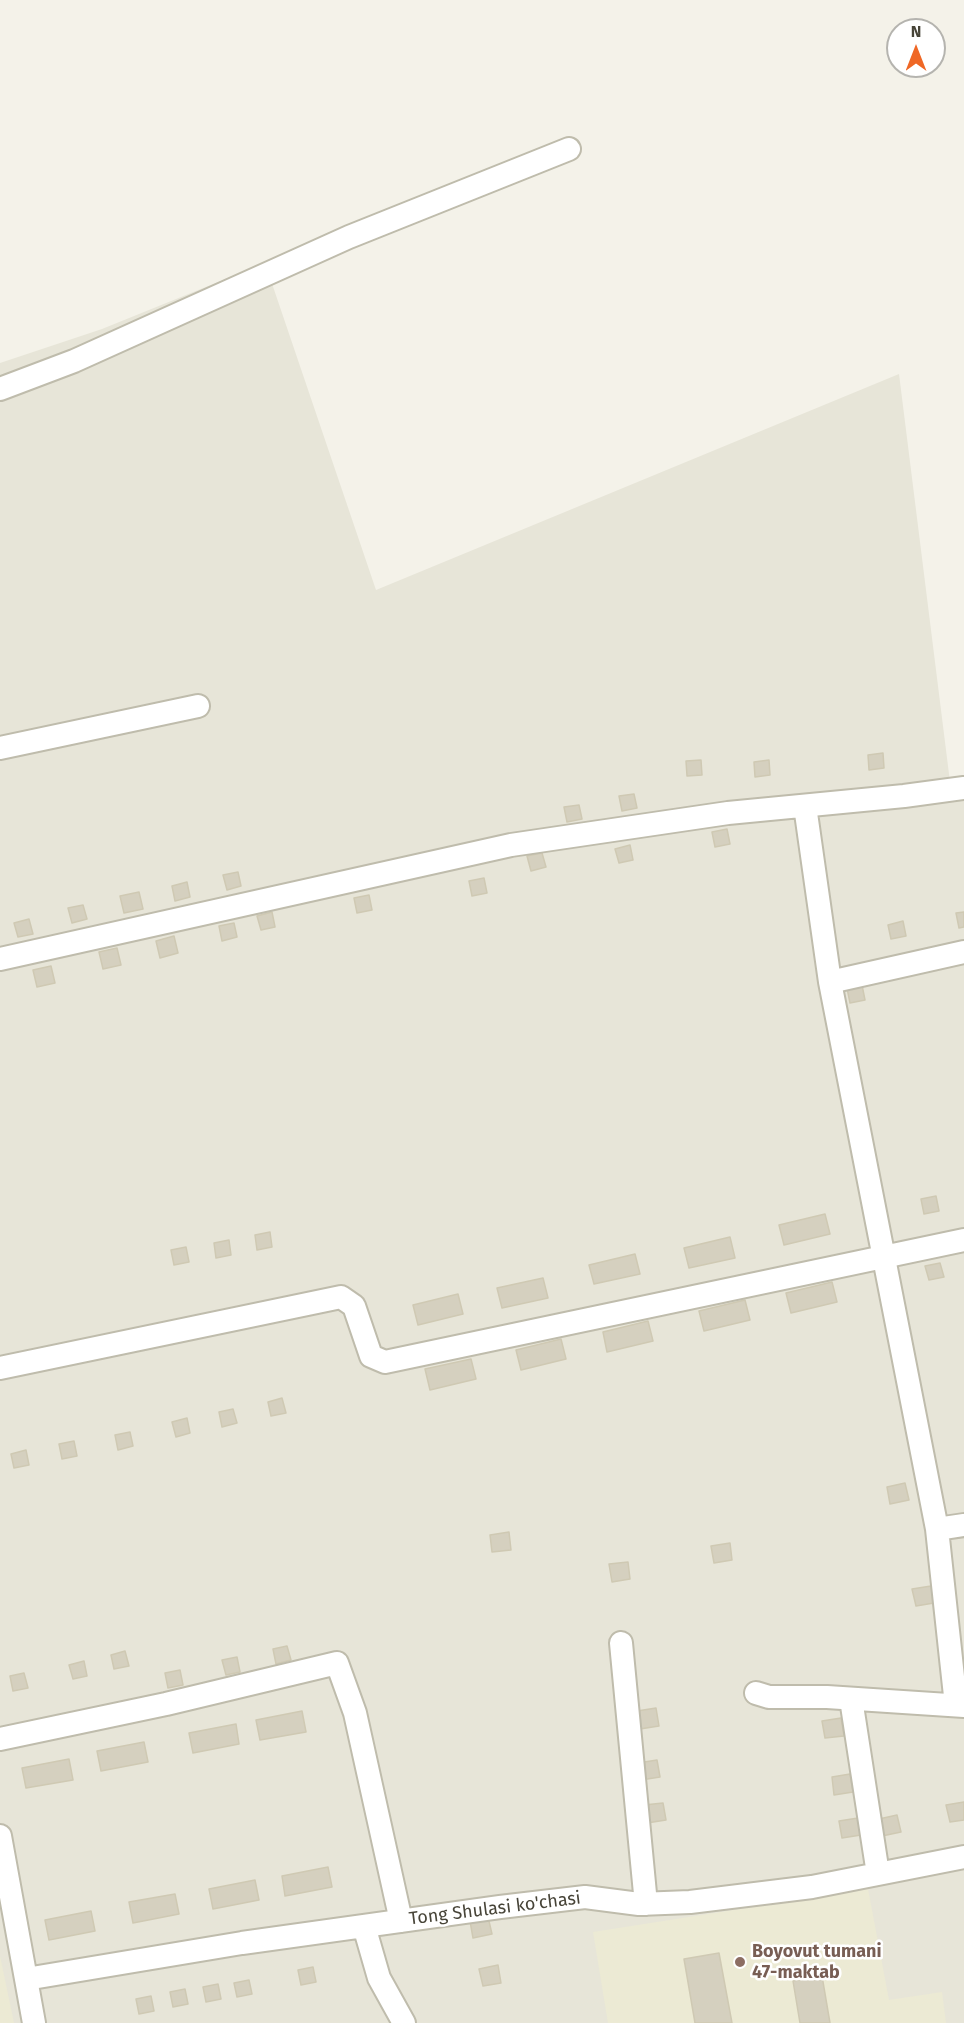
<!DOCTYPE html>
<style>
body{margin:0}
#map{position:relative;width:964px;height:2023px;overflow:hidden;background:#f4f2e9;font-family:"Fira Sans",sans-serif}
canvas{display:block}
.north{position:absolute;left:886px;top:18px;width:60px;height:60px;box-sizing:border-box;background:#fff;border:2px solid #b5b4af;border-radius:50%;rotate:0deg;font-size:16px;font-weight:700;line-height:24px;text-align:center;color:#474438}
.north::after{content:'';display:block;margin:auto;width:21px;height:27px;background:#ef6725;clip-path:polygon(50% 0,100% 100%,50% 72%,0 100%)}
</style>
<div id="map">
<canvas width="964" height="2023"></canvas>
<div class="north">N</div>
</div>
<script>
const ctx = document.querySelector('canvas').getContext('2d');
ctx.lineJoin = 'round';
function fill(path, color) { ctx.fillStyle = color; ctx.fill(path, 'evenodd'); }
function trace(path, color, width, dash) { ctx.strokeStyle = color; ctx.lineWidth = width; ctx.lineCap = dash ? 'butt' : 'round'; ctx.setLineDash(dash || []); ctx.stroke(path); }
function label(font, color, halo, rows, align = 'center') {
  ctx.font = font + ' "Fira Sans",sans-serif'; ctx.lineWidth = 5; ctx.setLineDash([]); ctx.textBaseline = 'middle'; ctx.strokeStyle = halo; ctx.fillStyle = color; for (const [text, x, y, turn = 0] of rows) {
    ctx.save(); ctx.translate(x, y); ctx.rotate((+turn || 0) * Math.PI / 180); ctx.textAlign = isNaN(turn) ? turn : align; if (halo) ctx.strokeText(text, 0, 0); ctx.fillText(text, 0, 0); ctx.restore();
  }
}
fill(new Path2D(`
 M 265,263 L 376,590 L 899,374 L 952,798 L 964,797 L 964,2023 L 0,2023 L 0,363 L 102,329 Z`), '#e7e5d8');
fill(new Path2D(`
 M 868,1889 L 889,2000 L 942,1992 L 946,2023 L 608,2023 L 593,1932 Z
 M 0,1956 L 14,2023 L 0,2023 Z`), '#ecead4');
const building = new Path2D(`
 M 883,753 L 884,768 L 869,770 L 868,755 Z
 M 701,760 L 702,775 L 687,776 L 686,761 Z
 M 769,760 L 770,775 L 755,777 L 754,762 Z
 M 634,794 L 637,808 L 622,811 L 619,796 Z
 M 579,805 L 582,819 L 567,822 L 564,807 Z
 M 727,829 L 730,844 L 715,847 L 712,832 Z
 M 630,845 L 633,860 L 619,863 L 615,849 Z
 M 542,853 L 546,867 L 531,871 L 527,856 Z
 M 238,872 L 241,886 L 227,890 L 223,875 Z
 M 484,878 L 487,893 L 472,896 L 469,881 Z
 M 187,882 L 190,897 L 175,901 L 172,886 Z
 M 139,892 L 143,909 L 124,913 L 120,896 Z
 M 369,895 L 372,910 L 357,913 L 354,898 Z
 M 83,905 L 87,919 L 72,923 L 68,908 Z
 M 272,912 L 275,927 L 261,930 L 257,916 Z
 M 964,912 L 964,927 L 959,928 L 956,913 Z
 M 29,919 L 33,934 L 18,937 L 14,923 Z
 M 903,921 L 906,936 L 891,939 L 888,925 Z
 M 234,923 L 237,937 L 222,941 L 219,926 Z
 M 174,936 L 178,953 L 160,958 L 156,941 Z
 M 117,948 L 121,965 L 103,969 L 99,952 Z
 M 51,966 L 55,983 L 37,987 L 33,970 Z
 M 862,985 L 865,1000 L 850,1003 L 847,988 Z
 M 936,1196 L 939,1211 L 924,1214 L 921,1199 Z
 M 825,1214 L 830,1234 L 784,1245 L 779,1225 Z
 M 270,1232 L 272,1247 L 257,1250 L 255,1235 Z
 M 730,1237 L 735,1258 L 689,1268 L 684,1248 Z
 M 229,1240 L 231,1255 L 216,1258 L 214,1243 Z
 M 186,1247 L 189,1262 L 174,1265 L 171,1250 Z
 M 635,1254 L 640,1274 L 594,1284 L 589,1265 Z
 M 940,1263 L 944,1277 L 929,1280 L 925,1266 Z
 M 543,1278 L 548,1298 L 502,1308 L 497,1288 Z
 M 832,1282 L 837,1302 L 791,1313 L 786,1293 Z
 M 458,1294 L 463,1314 L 418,1325 L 413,1305 Z
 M 745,1300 L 750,1320 L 704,1331 L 699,1311 Z
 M 648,1321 L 653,1341 L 607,1352 L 603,1332 Z
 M 561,1339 L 566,1359 L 521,1370 L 516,1350 Z
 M 471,1359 L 476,1379 L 430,1390 L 425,1369 Z
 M 282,1398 L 286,1413 L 271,1416 L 268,1402 Z
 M 233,1409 L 237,1423 L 222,1427 L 219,1412 Z
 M 187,1418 L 190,1433 L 176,1437 L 172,1422 Z
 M 130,1432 L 133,1446 L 118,1450 L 115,1435 Z
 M 74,1441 L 77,1456 L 62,1459 L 59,1444 Z
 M 26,1450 L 29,1465 L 14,1468 L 11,1454 Z
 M 905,1483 L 909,1500 L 890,1504 L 887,1487 Z
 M 509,1532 L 511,1550 L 492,1552 L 490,1535 Z
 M 730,1543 L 732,1560 L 714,1563 L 711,1546 Z
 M 628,1562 L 630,1579 L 612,1582 L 609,1564 Z
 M 931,1586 L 934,1603 L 916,1606 L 912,1589 Z
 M 287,1646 L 291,1660 L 276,1664 L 273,1649 Z
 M 125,1651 L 129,1666 L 114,1669 L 111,1655 Z
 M 237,1657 L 240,1672 L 226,1675 L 222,1660 Z
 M 84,1661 L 87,1676 L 73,1679 L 69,1665 Z
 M 180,1670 L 183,1685 L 168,1688 L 165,1673 Z
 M 24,1673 L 28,1688 L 13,1691 L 10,1676 Z
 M 656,1708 L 659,1726 L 640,1729 L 637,1711 Z
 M 302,1711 L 306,1732 L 260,1740 L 256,1720 Z
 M 841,1718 L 844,1736 L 825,1738 L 822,1721 Z
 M 236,1724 L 239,1744 L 193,1753 L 189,1733 Z
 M 144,1742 L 148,1762 L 101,1771 L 97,1751 Z
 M 69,1759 L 73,1780 L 26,1788 L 22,1768 Z
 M 657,1760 L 660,1777 L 641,1780 L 638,1763 Z
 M 850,1774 L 853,1792 L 834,1795 L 832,1777 Z
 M 964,1802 L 964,1820 L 950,1822 L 946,1805 Z
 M 663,1803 L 666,1820 L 647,1823 L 644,1805 Z
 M 897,1815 L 901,1832 L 882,1836 L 879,1819 Z
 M 858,1818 L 861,1835 L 842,1838 L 839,1821 Z
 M 328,1867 L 332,1887 L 285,1896 L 282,1876 Z
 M 255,1880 L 259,1900 L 213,1909 L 209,1889 Z
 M 175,1894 L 179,1914 L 133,1923 L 129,1902 Z
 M 91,1911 L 95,1931 L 49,1940 L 45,1920 Z
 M 488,1917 L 492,1934 L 473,1938 L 470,1921 Z
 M 719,1953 L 732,2023 L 695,2023 L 684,1959 Z
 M 498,1965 L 501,1983 L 483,1986 L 479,1969 Z
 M 313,1967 L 316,1982 L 301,1985 L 298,1970 Z
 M 822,1976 L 830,2023 L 800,2023 L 793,1981 Z
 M 249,1980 L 252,1994 L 237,1997 L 234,1983 Z
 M 218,1984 L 221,1999 L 206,2002 L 203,1987 Z
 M 185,1989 L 188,2004 L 173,2007 L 170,1992 Z
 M 151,1996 L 154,2011 L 139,2014 L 136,1999 Z`);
fill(building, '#d5d0bf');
trace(building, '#cfc9b3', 1.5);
const minor = new Path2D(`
 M 0,389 L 74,361 L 349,237 L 569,149
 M 0,748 L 198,706
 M 805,806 L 830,982 L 937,1529 L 956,1705
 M 0,959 L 511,845 L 728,813 L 904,796 L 964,788
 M 830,982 L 964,952
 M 0,1368 L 341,1297 L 354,1306 L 371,1356 L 385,1362 L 964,1240
 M 937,1529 L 964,1525
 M 621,1643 L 646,1904
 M 756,1693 L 769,1697 L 827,1697 L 964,1706
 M 851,1699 L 878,1874
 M 0,1739 L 166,1704 L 337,1663 L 355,1713 L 401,1921
 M 0,1836 L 34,2023
 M 364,1926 L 379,1978 L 404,2023
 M 26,1979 L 242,1943 L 500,1907 L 585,1897 L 639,1904 L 690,1902 L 812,1887 L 964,1857`);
trace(minor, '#bfbcac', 26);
trace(minor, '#fff', 22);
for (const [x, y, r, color] of [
 [740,1962,6,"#8d6e63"]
]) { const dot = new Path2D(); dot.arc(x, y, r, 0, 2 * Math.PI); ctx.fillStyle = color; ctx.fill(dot); trace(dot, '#fff', 2); }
label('18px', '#474438', '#fff', [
 ["Tong Shulasi ko'chasi",495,1909,-7]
]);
label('bold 18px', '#785e54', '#fff', [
 ["Boyovut tumani",752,1952],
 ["47-maktab",752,1973]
], 'left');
</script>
